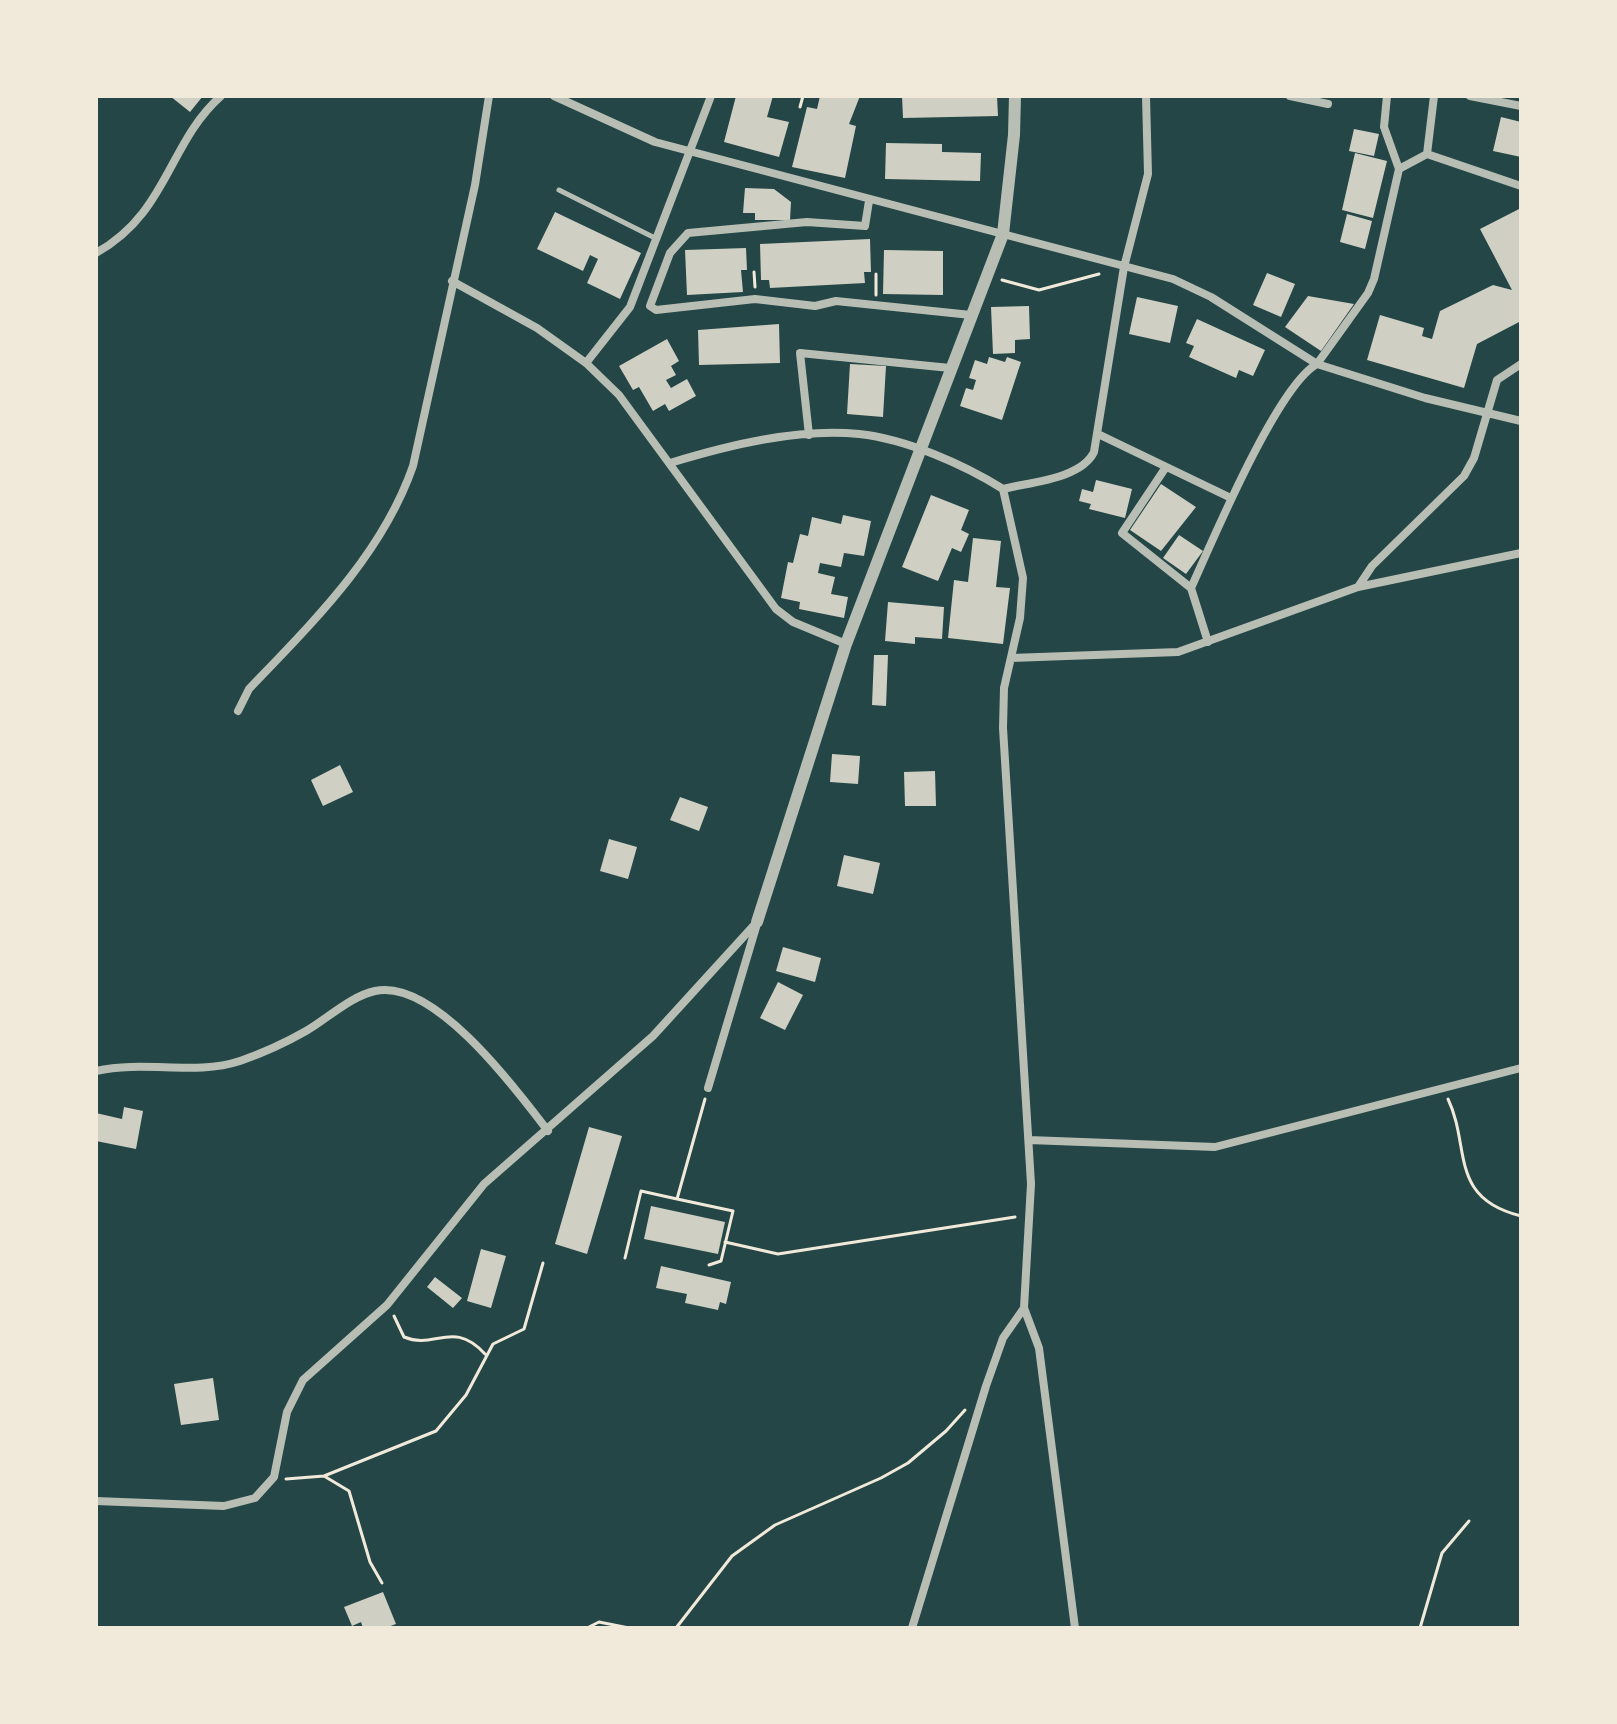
<!DOCTYPE html>
<style>
body{margin:0}
#map{position:relative;width:1617px;height:1724px;overflow:hidden;background:#0f3d3e;font-family:"Work Sans",sans-serif}
canvas{display:block}
.frame{position:absolute;inset:0;border:98px solid #f1e9da;pointer-events:none}
</style>
<div id="map">
<canvas width="1617" height="1724"></canvas>
<div class="frame"></div>
</div>
<script>
const ctx = document.querySelector('canvas').getContext('2d');
ctx.lineJoin = 'round';
function fill(path, color) { ctx.fillStyle = color; ctx.fill(path, 'evenodd'); }
function trace(path, color, width, dash) { ctx.strokeStyle = color; ctx.lineWidth = width; ctx.lineCap = dash ? 'butt' : 'round'; ctx.setLineDash(dash || []); ctx.stroke(path); }
fill(new Path2D(`
 M 96,96 L 1521,96 L 1521,1628 L 96,1628 Z`), '#244646');
fill(new Path2D(`
 M 170,96 L 203,96 L 190,112 Z
 M 736,96 L 773,96 L 767,117 L 789,122 L 779,157 L 724,142 Z
 M 820,96 L 860,96 L 849,124 L 856,126 L 845,178 L 792,167 L 807,107 L 817,109 Z
 M 902,96 L 997,96 L 998,116 L 903,118 Z
 M 1501,117 L 1521,122 L 1521,157 L 1493,151 Z
 M 1354,129 L 1379,134 L 1374,156 L 1349,151 Z
 M 886,143 L 942,144 L 942,152 L 981,153 L 980,181 L 885,179 Z
 M 1355,153 L 1387,161 L 1373,218 L 1342,210 Z
 M 745,188 L 774,189 L 791,202 L 790,220 L 755,220 L 755,213 L 743,213 Z
 M 1521,208 L 1521,321 L 1477,344 L 1464,388 L 1367,360 L 1380,315 L 1424,328 L 1422,336 L 1432,339 L 1440,311 L 1493,285 L 1512,290 L 1480,229 Z
 M 555,212 L 641,253 L 620,299 L 587,283 L 598,259 L 590,255 L 583,271 L 537,249 Z
 M 1347,214 L 1372,221 L 1365,249 L 1340,242 Z
 M 870,239 L 871,272 L 864,272 L 865,283 L 770,288 L 769,280 L 761,280 L 760,244 Z
 M 746,248 L 747,270 L 741,270 L 743,292 L 687,295 L 685,250 Z
 M 884,250 L 943,251 L 943,295 L 883,294 Z
 M 1267,273 L 1295,284 L 1281,317 L 1253,305 Z
 M 1308,296 L 1354,304 L 1321,351 L 1285,327 Z
 M 1137,297 L 1178,306 L 1170,343 L 1129,334 Z
 M 1029,306 L 1030,339 L 1015,340 L 1015,353 L 993,354 L 991,307 Z
 M 1197,319 L 1265,350 L 1253,376 L 1239,370 L 1236,378 L 1189,357 L 1194,346 L 1186,343 Z
 M 779,324 L 780,363 L 699,365 L 698,330 Z
 M 667,339 L 679,361 L 671,366 L 676,375 L 666,380 L 671,388 L 687,379 L 696,396 L 669,411 L 665,404 L 653,411 L 639,387 L 633,390 L 619,366 Z
 M 989,357 L 1005,362 L 1007,357 L 1021,362 L 1002,420 L 960,406 L 966,388 L 973,390 L 976,380 L 969,378 L 975,360 L 987,364 Z
 M 850,364 L 886,366 L 883,417 L 847,414 Z
 M 1096,480 L 1132,489 L 1125,518 L 1089,509 L 1091,504 L 1079,501 L 1082,489 L 1093,492 Z
 M 1161,484 L 1196,507 L 1161,551 L 1130,530 Z
 M 931,495 L 969,510 L 961,530 L 969,534 L 961,552 L 952,548 L 938,581 L 902,567 Z
 M 843,515 L 871,521 L 864,556 L 844,553 L 841,567 L 820,563 L 818,573 L 835,577 L 831,594 L 848,597 L 844,618 L 799,609 L 800,602 L 781,598 L 788,562 L 793,563 L 800,534 L 808,536 L 812,517 L 841,524 Z
 M 1179,535 L 1203,551 L 1186,574 L 1163,558 Z
 M 973,538 L 1001,541 L 996,587 L 1010,588 L 1003,644 L 948,638 L 954,580 L 968,582 Z
 M 888,602 L 944,607 L 942,639 L 915,637 L 915,644 L 885,641 Z
 M 874,655 L 888,655 L 886,706 L 872,705 Z
 M 832,754 L 860,756 L 858,784 L 830,782 Z
 M 340,765 L 353,792 L 323,806 L 311,780 Z
 M 935,771 L 936,806 L 905,806 L 904,772 Z
 M 680,797 L 708,807 L 699,831 L 670,820 Z
 M 609,839 L 637,847 L 628,879 L 600,871 Z
 M 844,855 L 880,863 L 873,894 L 837,886 Z
 M 783,947 L 821,958 L 815,982 L 776,971 Z
 M 778,982 L 803,995 L 785,1030 L 760,1018 Z
 M 124,1107 L 143,1111 L 136,1149 L 96,1141 L 96,1113 L 122,1119 Z
 M 589,1127 L 622,1136 L 587,1254 L 555,1244 Z
 M 651,1206 L 725,1222 L 718,1254 L 644,1239 Z
 M 481,1249 L 506,1256 L 491,1308 L 467,1301 Z
 M 661,1266 L 731,1282 L 726,1304 L 720,1302 L 718,1310 L 685,1303 L 687,1294 L 656,1288 Z
 M 435,1277 L 462,1298 L 453,1308 L 427,1287 Z
 M 213,1378 L 219,1420 L 181,1425 L 174,1384 Z
 M 383,1592 L 396,1624 L 385,1628 L 363,1628 L 361,1622 L 352,1626 L 344,1607 Z`), '#cfcfc3');
trace(new Path2D(`
 M 800,107 L 803,96
 M 754,272 L 755,287
 M 876,274 L 876,295
 M 1002,280 L 1039,290 L 1099,274
 M 705,1099 L 677,1199 L 733,1211 L 721,1261 L 709,1265
 M 1448,1099 C 1471,1147 1448,1198 1521,1216
 M 725,1242 L 778,1254 L 1015,1217
 M 625,1258 L 641,1191 L 677,1199
 M 394,1316 L 404,1337 C 435,1350 453,1319 485,1354
 M 324,1476 L 349,1491 L 370,1562 L 382,1583
 M 286,1479 L 324,1476 L 436,1431 L 466,1395 L 493,1344 L 524,1329 L 543,1263
 M 587,1628 L 599,1622 L 629,1628
 M 676,1628 L 732,1556 L 775,1525 L 881,1478 L 908,1463 L 946,1431 L 965,1410
 M 1420,1628 L 1442,1553 L 1469,1521`), '#f1e9da', 3);
trace(new Path2D(`
 M 559,190 L 657,239`), '#b8beb3', 5);
trace(new Path2D(`
 M 554,96 L 655,142 L 1173,279 L 1211,297 L 1317,364 L 1425,398 L 1521,421
 M 1290,96 L 1328,104
 M 1387,96 L 1384,127 L 1399,169
 M 1470,96 L 1521,106
 M 1427,154 L 1521,186
 M 869,201 L 865,226 L 807,222 L 688,233 L 670,253 L 650,306 L 656,310 L 755,299 L 815,306 L 836,301 L 971,315
 M 96,253 C 168,213 168,143 221,96
 M 452,281 L 537,328 L 586,363 L 619,395 L 776,609 L 793,622 L 846,644
 M 586,363 L 630,307 L 711,96
 M 1098,434 L 1231,498
 M 809,435 L 800,353 L 950,368
 M 670,463 C 729,445 798,428 859,434 C 906,439 963,464 1003,489 L 1023,578 L 1020,618 L 1004,688 L 1003,728 L 1031,1184 L 1024,1308 L 1039,1348 L 1075,1628
 M 1166,467 L 1122,533 L 1191,588
 M 1003,489 C 1030,482 1081,479 1094,452 L 1124,267 L 1148,174 L 1146,96
 M 1358,587 L 1372,566 L 1464,476 L 1474,458 L 1497,380 L 1521,364
 M 1208,642 L 1191,588 C 1212,542 1277,386 1317,364 L 1368,293 L 1374,279 L 1399,169 L 1427,154 L 1434,96
 M 1011,658 L 1178,652 L 1358,587 L 1521,553
 M 238,711 L 249,689 C 313,622 382,555 413,466 L 475,185 L 489,96
 M 96,1071 C 146,1060 194,1076 240,1061 C 263,1053 285,1043 306,1031 C 327,1019 351,996 375,991 C 434,978 516,1089 548,1131
 M 708,1088 L 756,927
 M 1029,1140 L 1215,1147 L 1521,1068
 M 96,1501 L 224,1506 L 255,1498 L 274,1477 L 287,1412 L 303,1380 L 387,1305 L 484,1184 L 653,1036 L 757,922
 M 912,1628 L 986,1386 L 1003,1338 L 1024,1308`), '#b8beb3', 8);
trace(new Path2D(`
 M 757,922 L 846,644 L 1003,234 L 1014,135 L 1015,96`), '#b8beb3', 12);
</script>
